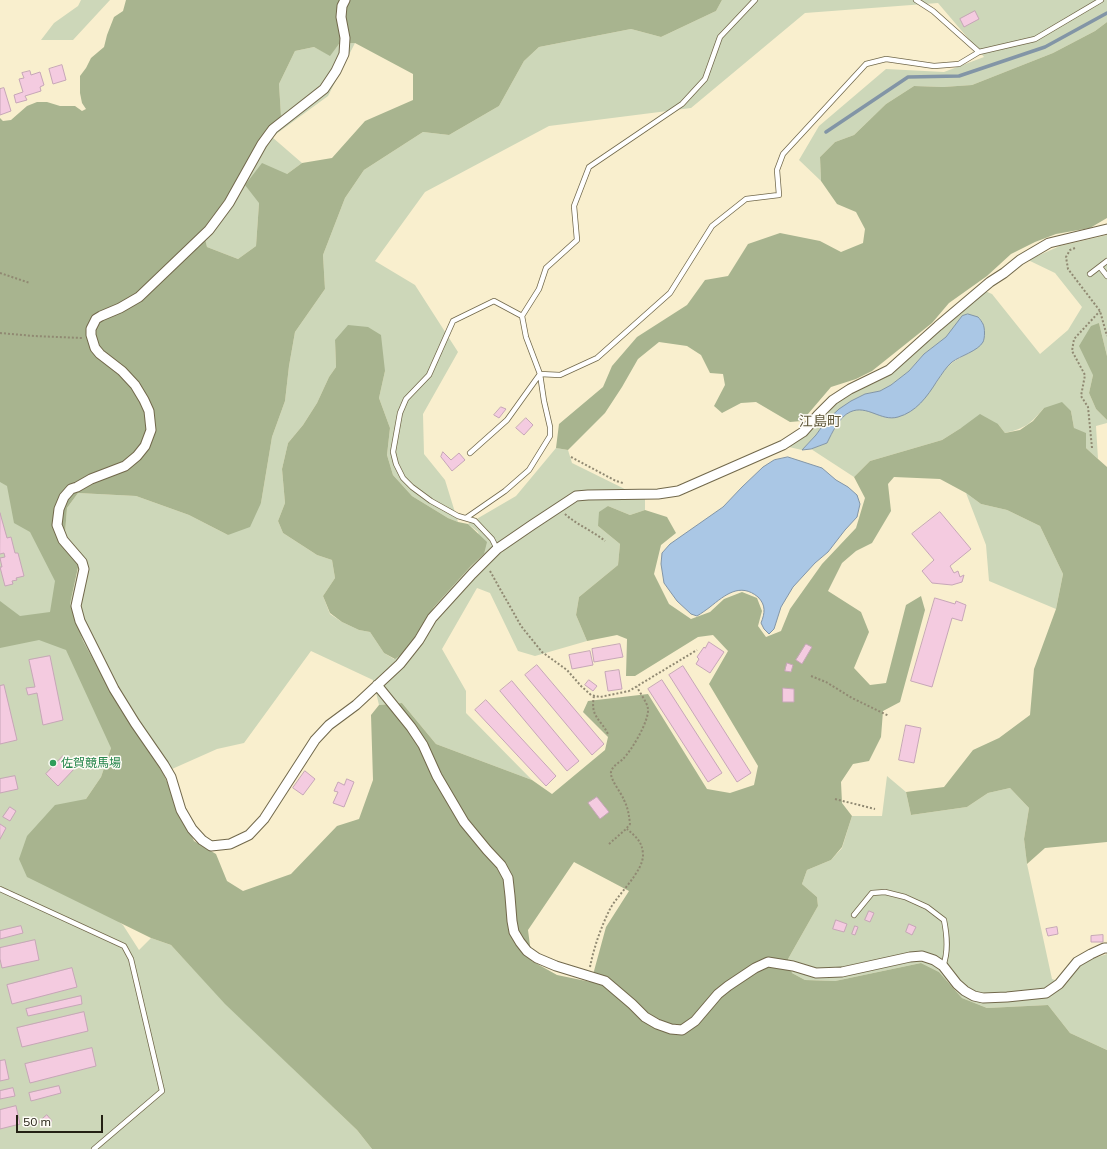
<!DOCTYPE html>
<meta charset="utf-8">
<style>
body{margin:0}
#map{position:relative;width:1107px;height:1149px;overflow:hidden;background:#f9efce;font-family:Mulish,sans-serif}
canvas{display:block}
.scale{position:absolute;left:16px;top:1115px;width:87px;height:18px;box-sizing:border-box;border:2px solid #242014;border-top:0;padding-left:5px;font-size:12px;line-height:14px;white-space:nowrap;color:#242014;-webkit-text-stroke:3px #fefcf6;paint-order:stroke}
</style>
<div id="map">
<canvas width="1107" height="1149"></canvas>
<div class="scale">50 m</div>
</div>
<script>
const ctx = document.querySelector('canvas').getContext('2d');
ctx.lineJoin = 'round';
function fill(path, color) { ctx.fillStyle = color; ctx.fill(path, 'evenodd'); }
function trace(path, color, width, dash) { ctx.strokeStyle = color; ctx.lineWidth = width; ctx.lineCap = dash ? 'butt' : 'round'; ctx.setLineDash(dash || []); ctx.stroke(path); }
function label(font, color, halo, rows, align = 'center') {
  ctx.font = font + ' Mulish,"Noto Sans JP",sans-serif'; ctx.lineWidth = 3; ctx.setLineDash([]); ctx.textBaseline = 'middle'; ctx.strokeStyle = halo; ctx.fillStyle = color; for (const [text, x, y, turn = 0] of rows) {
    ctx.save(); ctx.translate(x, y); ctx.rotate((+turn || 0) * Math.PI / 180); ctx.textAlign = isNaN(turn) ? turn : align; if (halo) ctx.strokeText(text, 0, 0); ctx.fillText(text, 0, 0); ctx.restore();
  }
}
fill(new Path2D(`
 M 81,0 L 110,0 L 73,40 L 41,40 L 54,23 L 78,6 Z
 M 722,0 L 1107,0 L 1107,22 L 1095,31 L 1053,53 L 972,85 L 943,87 L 914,86 L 886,104 L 854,135 L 835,142 L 820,157 L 821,181 L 799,160 L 819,126 L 886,69 L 944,72 L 984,57 L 938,3 L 805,13 L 691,108 L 549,126 L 425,192 L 375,261 L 415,285 L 458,352 L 423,414 L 424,454 L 445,480 L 458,522 L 448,518 L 412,496 L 393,475 L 387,455 L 390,428 L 379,398 L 385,371 L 335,340 L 336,367 L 329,377 L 317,403 L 303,425 L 288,443 L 282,469 L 285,503 L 278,521 L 283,533 L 317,555 L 332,560 L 335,578 L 323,596 L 330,614 L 342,622 L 359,630 L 370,632 L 384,653 L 394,659 L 415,636 L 434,607 L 471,566 L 484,554 L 478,532 L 468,524 L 516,496 L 556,448 L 568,450 L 572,463 L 645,499 L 645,510 L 630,515 L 608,506 L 598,526 L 620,544 L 618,565 L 579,597 L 576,615 L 587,641 L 535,656 L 518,651 L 490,593 L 477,588 L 442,649 L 466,691 L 466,713 L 532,780 L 436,744 L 402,703 L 379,705 L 373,680 L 311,651 L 244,743 L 217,749 L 163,773 L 119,708 L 111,748 L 101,777 L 86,799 L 35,855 L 123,925 L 139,950 L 151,938 L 171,945 L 226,1004 L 357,1130 L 372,1149 L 0,1149 L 0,373 L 70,603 L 77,574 L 79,563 L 64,546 L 67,508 L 78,493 L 136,496 L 189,515 L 228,535 L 261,503 L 272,437 L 285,401 L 289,366 L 295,332 L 325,289 L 323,255 L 345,198 L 364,170 L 423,132 L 449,135 L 499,106 L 524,61 L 539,47 L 631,29 L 661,37 L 716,11 Z
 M 355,43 L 328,96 L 272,137 L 302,163 L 287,174 L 259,203 L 256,246 L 238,259 L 207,247 L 203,230 L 241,178 L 258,141 L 281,116 L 279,84 L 295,51 L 314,47 L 330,55 L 339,44 Z
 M 1107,235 L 1107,356 L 1099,323 L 1093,375 L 1089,393 L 1096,409 L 1107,420 L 1107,423 L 1096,426 L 1098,459 L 1086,448 L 1074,428 L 1071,411 L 1044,408 C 1030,424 1026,428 1005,433 L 998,424 L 961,428 L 942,440 L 870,461 L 854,477 L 811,449 L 827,443 C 833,431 842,411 858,409 C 866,408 877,414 885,417 L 936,383 L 945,369 L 953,362 L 974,350 L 956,324 L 947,337 L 924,354 L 909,371 L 891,385 L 881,391 L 865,394 L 851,401 L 826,421 L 816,435 L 802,450 L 789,447 L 836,400 L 889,373 L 985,291 L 992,294 L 1040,354 L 1068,330 L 1082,307 L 1055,273 L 1028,260 L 1060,246 Z
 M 966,493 L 981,504 L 1007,510 L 1040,526 L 1063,574 L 1056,609 L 989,581 L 986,545 Z
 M 887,776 L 906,792 L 911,815 L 967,807 L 988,793 L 1010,788 L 1029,808 L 1024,839 L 1027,864 L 1052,979 L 1066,984 L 1083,962 L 1107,954 L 1107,1050 L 1070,1033 L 1048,1005 L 987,1008 L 962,998 L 939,972 L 921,963 L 835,981 L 805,980 L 792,973 L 788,959 L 818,906 L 817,897 L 802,884 L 807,870 L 831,860 L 842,848 L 852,816 L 882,816 Z`), '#cdd7b9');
fill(new Path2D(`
 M 126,0 L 722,0 L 716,11 L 661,37 L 631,29 L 539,47 L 524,61 L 499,106 L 449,135 L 423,132 L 364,170 L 345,198 L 323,255 L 325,289 L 295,332 L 289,366 L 285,401 L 272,437 L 261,503 L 250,527 L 228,535 L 189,515 L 136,496 L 78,493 L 67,508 L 64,546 L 79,563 L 70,604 L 83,641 L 119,707 L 163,773 L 194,841 L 216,854 L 227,881 L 243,891 L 291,874 L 337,826 L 359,819 L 373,780 L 371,715 L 379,705 L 402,703 L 436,744 L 532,780 L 552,794 L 605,750 L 608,737 L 583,712 L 588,701 L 648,694 L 707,789 L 730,793 L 754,785 L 758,766 L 709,684 L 728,651 L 713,635 L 698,637 L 635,676 L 626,676 L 627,639 L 617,635 L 587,641 L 576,615 L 579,597 L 618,565 L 620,544 L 598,526 L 599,512 L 608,506 L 630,515 L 645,510 L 667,517 L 676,533 L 661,545 L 654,574 L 669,604 L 691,619 L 710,612 L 724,599 L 742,592 L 757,598 L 762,611 L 758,626 L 766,637 L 781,631 L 790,609 L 822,564 L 856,528 L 865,498 L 854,477 L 870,461 L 942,440 L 961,428 L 980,414 L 998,424 L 1005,433 L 1020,430 L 1033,421 L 1044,408 L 1062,402 L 1071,411 L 1074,428 L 1086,433 L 1086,448 L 1098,459 L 1107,467 L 1107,842 L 1045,848 L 1027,864 L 1024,839 L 1029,808 L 1010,788 L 988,793 L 967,807 L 911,815 L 906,792 L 944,787 L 973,750 L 999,738 L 1030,715 L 1034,669 L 1056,609 L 1063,574 L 1040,526 L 1007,510 L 981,504 L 966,493 L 940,479 L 894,477 L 888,484 L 891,511 L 872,543 L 856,551 L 842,563 L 828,591 L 861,612 L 869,632 L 854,668 L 870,685 L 886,683 L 906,605 L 921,596 L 925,610 L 900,702 L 883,711 L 881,737 L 869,761 L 853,764 L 841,782 L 842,803 L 852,816 L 842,847 L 831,860 L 807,870 L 802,884 L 817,897 L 818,906 L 788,959 L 792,973 L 805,980 L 835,981 L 921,963 L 939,972 L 962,998 L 987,1008 L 1048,1005 L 1070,1033 L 1107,1050 L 1107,1149 L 372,1149 L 357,1130 L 225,1004 L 171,945 L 151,938 L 27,877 L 19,859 L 27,836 L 55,805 L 86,799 L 101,777 L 111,748 L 66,650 L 39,640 L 0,648 L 0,601 L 20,616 L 50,612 L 55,581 L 30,532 L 14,523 L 7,486 L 0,482 L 0,118 L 3,121 L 11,120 L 27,106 L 37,102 L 47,102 L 60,106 L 75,106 L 82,111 L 86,109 L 82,103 L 80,93 L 80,76 L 86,68 L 91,58 L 104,47 L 107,35 L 114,17 L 123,11 ZM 355,43 L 413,74 L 413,100 L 365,121 L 332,158 L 302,163 L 287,174 L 262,163 L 245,185 L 259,203 L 256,246 L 238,259 L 207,247 L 203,230 L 241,178 L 258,141 L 281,116 L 279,84 L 295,51 L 314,47 L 330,56 L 339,44 ZM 574,862 L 629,891 L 606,927 L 591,982 L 557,975 L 532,961 L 528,930 Z
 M 1107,22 L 1107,218 L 1090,228 L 1056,234 L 1035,242 L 1011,254 L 987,276 L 949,303 L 932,323 L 872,371 L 856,379 L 831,387 L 802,421 L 790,422 L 756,402 L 741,403 L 722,413 L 714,406 L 725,385 L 723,374 L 710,373 L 701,355 L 687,346 L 659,342 L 638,359 L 622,387 L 605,413 L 568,450 L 556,448 L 559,424 L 603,387 L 612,366 L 637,337 L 687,305 L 705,280 L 728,276 L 748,244 L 780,233 L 820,241 L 841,252 L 863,243 L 865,229 L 856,212 L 837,204 L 821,181 L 820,157 L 835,142 L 854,135 L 886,104 L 914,86 L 943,87 L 972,85 L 1053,53 L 1095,31 Z
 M 1099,323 L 1107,356 L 1107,420 L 1096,409 L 1089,393 L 1093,375 L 1079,346 L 1091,326 Z
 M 348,325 L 368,327 L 381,335 L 385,371 L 379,398 L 390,428 L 387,455 L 393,475 L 412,496 L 448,518 L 458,522 L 468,524 L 487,542 L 484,554 L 471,566 L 434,607 L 405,652 L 395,659 L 384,653 L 370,632 L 359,630 L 342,622 L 330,613 L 323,596 L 335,578 L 332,560 L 317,555 L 283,533 L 278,521 L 285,503 L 282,469 L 288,443 L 303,425 L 317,403 L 329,377 L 336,367 L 335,340 Z`), '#a8b48f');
const water = new Path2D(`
 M 968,314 L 978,317 C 980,319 982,322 983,324 C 985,328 985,338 983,342 C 978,351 960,356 952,362 C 946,367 942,374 937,381 C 927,397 916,412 898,417 C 881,422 867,404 850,412 C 839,417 832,433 827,443 L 811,449 L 802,450 L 816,435 L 826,421 L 839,409 L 851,401 L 865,394 L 880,391 L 891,385 L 909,371 L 924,354 L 946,337 L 962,316 Z
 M 788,457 L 822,468 L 836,480 L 848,487 L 857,495 L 860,504 L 857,517 L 845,530 L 828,552 L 815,563 L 793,587 L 781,607 L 774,629 L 769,634 L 764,629 L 761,623 C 765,613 766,605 758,597 C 740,582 725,595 710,607 C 706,610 702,613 697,616 L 691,614 L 677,601 L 664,583 L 661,564 L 662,553 L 670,544 L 723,507 L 742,487 L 763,467 L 774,460 Z`);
fill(water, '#aac7e5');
trace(water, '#8295a6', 1);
trace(new Path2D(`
 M 826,132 L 908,77 L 959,76 L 1045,47 L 1107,13`), '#8295a6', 3.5);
const building = new Path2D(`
 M 975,11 L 979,19 L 964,27 L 960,19 Z
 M 62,65 L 66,80 L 53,84 L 49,69 Z
 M 30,71 L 31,75 L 40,72 L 44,85 L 40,87 L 41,91 L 25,96 L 27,100 L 16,103 L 14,95 L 23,92 L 19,79 L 24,78 L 22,73 Z
 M 4,88 L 11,111 L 0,115 L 0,89 Z
 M 501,407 L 506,409 L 499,418 L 494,415 Z
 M 526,418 L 533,425 L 524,435 L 516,428 Z
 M 443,452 L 451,460 L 459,453 L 465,460 L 452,471 L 441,457 Z
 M 940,512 L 971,549 L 950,566 L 954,573 L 958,571 L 960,577 L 964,575 L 962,582 L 952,585 L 932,583 L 922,571 L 934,560 L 912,534 Z
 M 0,513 L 7,538 L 11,537 L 15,553 L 18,553 L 24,576 L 16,578 L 17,580 L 12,581 L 13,584 L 5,586 L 0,567 L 2,567 L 0,558 L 5,557 L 4,553 L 0,554 Z
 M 935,598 L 955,604 L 956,601 L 966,605 L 962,621 L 952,618 L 932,687 L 911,681 Z
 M 709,642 L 724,652 L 710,673 L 696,664 L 699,659 L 697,657 L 704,647 L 705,648 Z
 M 620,644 L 623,657 L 594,662 L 592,649 Z
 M 806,644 L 812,647 L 802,664 L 796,660 Z
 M 590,651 L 593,665 L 572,669 L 569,655 Z
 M 50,656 L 63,720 L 43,725 L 37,693 L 28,695 L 26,688 L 35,687 L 29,660 Z
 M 787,663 L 793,665 L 791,672 L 785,671 Z
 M 537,665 L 604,744 L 592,755 L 525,675 Z
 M 683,666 L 751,773 L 737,782 L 669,675 Z
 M 619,670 L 622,689 L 608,691 L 605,672 Z
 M 589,680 L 597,686 L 593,691 L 585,685 Z
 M 662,680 L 722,773 L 708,782 L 648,689 Z
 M 512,681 L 579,761 L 567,771 L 500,691 Z
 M 4,685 L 17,740 L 0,744 L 0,686 Z
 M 783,688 L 794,689 L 794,702 L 783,702 Z
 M 486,700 L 556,776 L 546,786 L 475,710 Z
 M 906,725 L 921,728 L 914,763 L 899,760 Z
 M 63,756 L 75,768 L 58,786 L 46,774 Z
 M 305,771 L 315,779 L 303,795 L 293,788 Z
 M 15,776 L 18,789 L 0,793 L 0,779 Z
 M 347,779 L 354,782 L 344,807 L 333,803 L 338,792 L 334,791 L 338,782 L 344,785 Z
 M 597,797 L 609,812 L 600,819 L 588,803 Z
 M 10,807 L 16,811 L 10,821 L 3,817 Z
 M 0,824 L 6,828 L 0,839 Z
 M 869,911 L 874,913 L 870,922 L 865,920 Z
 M 836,920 L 847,924 L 844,932 L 833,929 Z
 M 909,924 L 916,927 L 912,935 L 906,932 Z
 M 21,926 L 23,933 L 0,939 L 0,931 Z
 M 855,926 L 858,927 L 855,935 L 852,934 Z
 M 1057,927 L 1058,934 L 1048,936 L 1046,929 Z
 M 1103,935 L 1103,942 L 1091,942 L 1091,936 Z
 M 35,940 L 39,960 L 2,968 L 0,959 L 0,948 Z
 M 72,968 L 77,987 L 12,1004 L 7,985 Z
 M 81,996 L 82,1004 L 28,1016 L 26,1009 Z
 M 84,1012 L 88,1031 L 22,1047 L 17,1028 Z
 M 92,1048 L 96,1066 L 30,1083 L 25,1064 Z
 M 5,1060 L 9,1079 L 0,1081 L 0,1061 Z
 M 59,1086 L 61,1093 L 31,1101 L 29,1093 Z
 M 13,1088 L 15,1096 L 0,1099 L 0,1091 Z
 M 16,1106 L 20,1124 L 0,1129 L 0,1110 Z
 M 47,1115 L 52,1121 L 44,1128 L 39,1122 Z`);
fill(building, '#f4cbe0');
trace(building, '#c6a6b7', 1);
const lane = new Path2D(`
 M 916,0 L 933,11 L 979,52
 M 1100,267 L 1107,276
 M 1090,274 L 1107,261
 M 470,453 L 507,420 L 540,374 L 560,375 L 597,358 L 670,293 L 712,226 L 746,199 L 779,195 L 777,170 L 783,154 L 866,64 L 886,59 L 934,66 L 959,64 L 979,52 L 1035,39 L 1101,0
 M 466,518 L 505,491 L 529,470 L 550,436 L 550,427 L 544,401 L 540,374 L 526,337 L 522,316 L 539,289 L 546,268 L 577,240 L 574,206 L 589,167 L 682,104 L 705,79 L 720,37 L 755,0
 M 497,549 L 492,539 L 475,521 L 458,516 L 431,501 L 412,487 L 403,478 L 396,464 L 393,452 L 400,413 L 406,399 L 429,375 L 453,321 L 494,301 L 522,316
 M 0,889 L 124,946 L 131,959 L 162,1091 L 94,1149
 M 854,915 L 872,893 L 885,892 L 905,897 L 927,907 L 944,920 C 947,935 949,951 943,966`);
const street = new Path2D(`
 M 345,0 L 342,6 L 341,17 L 345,38 L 344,54 L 336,71 L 324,89 L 273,129 L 262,144 L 229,203 L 209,230 L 139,297 L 120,308 L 101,316 L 96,319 L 91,329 L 91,335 L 95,348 L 100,354 L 122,371 L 135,385 L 144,400 L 149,411 L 151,430 L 145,446 L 137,456 L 125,466 L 91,479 L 77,487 L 71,489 L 64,497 L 59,509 L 57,525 L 63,540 L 82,562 L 84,569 L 76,606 L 80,621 L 114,689 L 135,723 L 164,765 L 171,777 L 181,810 L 192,829 L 202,840 L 211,846 L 230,844 L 249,835 L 264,819 L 315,740 L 329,725 L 356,705 L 400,664 L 419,640 L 432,618 L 472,574 L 497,549 L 532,525 L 576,496 L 588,495 L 658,494 L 678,491 L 783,445 L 803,432 L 818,415 L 833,400 L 850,389 L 889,370 L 938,326 L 990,282 L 1004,273 L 1020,260 L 1049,243 L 1107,229
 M 377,685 L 411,727 L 423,745 L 437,776 L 464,822 L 487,850 L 501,865 L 508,878 L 510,896 L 512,921 L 514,932 L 520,942 L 527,951 L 537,958 L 556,966 L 605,981 L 632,1004 L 645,1017 L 657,1024 L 671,1029 L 682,1030 L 695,1021 L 718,994 L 728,986 L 755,968 L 768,962 L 793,966 L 816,973 L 842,972 L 910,957 L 922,956 L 934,960 L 943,966 L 957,984 L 965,991 L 974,996 L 983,998 L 1007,997 L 1046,993 L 1059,984 L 1077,962 L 1091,954 L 1104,948 L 1107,948`);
trace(lane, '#71684b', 6);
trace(street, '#71684b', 11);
trace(new Path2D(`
 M 1075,248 L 1070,250 L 1066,257 L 1068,269 L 1100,311 L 1107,336
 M 0,273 L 30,283
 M 0,333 L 34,336 L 82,338
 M 1092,448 L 1088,407 L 1081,396 L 1085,375 L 1072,351 L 1074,339 L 1100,311
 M 571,457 L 616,481 L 623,483
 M 565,514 C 577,525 593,531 605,541
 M 490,571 L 521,626 L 542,652 L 567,670 L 581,686 L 591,695 L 600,697 L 629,691 L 697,650
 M 811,676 L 826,682 L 852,698 L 889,716
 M 594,696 C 590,717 600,718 608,734
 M 835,799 L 875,809
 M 609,844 L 626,829 L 630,824 C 629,815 628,808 624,800 C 621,792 610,780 611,772 C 613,765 619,763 623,759 C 632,750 649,721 648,709 C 647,702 640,693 637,687
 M 590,967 C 594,947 601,927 610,909 C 618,894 644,871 643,854 C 642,841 636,837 627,829`), '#908972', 2, [2, 2]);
trace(lane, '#fff', 4.5);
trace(street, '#fff', 9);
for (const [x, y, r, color] of [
 [53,763,4,"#2e9e5b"]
]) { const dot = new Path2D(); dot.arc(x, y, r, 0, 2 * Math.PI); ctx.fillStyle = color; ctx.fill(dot); trace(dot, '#fefcf6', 1.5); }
label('12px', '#27864d', '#fefcf6', [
 ["佐賀競馬場",61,763]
], 'left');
label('14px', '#60583b', '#fefcf6', [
 ["江島町",820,422]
]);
</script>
